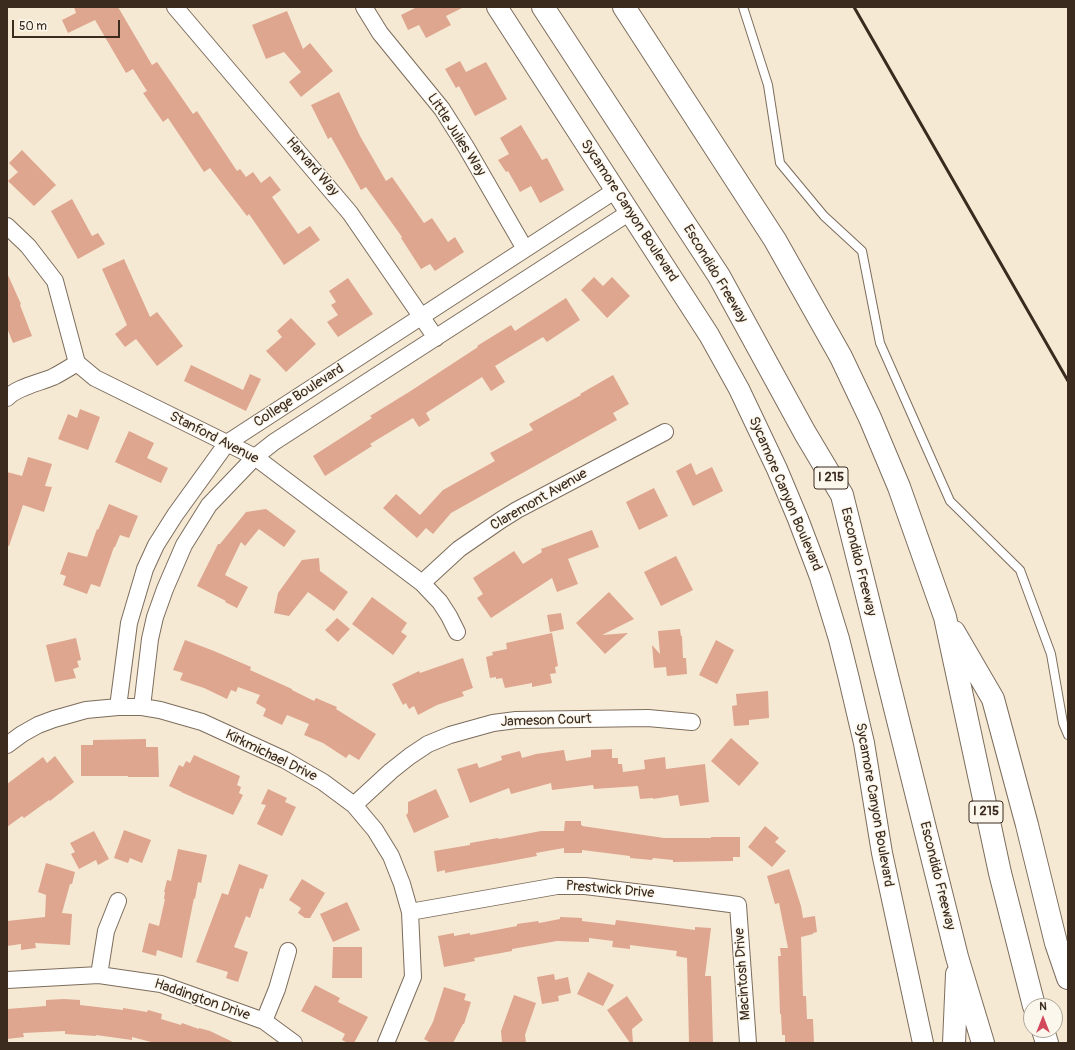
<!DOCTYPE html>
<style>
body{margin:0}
#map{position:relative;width:1075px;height:1050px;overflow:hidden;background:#f6e9d3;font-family:Pangolin,sans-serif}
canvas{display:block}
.frame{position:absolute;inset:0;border:8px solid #3b2a1e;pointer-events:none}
.north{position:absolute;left:1023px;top:998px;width:40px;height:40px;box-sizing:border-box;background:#fbf7ec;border:1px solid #aea59a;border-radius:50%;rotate:0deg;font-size:11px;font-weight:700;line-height:16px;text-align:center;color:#3b2a1e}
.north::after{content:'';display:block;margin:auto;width:14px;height:18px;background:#d1495b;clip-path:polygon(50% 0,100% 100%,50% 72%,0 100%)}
.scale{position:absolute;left:12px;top:20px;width:108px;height:18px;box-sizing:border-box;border:2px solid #3b2a1e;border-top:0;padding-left:5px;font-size:12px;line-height:14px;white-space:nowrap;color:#3b2a1e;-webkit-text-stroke:3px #fbf7ec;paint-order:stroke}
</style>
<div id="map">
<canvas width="1075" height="1050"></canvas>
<div class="frame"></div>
<div class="north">N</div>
<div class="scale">50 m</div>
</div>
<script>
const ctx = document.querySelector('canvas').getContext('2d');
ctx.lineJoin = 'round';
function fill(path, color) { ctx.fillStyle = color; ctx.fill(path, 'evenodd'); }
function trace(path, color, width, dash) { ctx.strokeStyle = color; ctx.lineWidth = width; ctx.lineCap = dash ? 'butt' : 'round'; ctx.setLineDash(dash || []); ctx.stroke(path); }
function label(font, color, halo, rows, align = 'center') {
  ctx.font = font + ' Pangolin,sans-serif'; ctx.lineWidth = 3; ctx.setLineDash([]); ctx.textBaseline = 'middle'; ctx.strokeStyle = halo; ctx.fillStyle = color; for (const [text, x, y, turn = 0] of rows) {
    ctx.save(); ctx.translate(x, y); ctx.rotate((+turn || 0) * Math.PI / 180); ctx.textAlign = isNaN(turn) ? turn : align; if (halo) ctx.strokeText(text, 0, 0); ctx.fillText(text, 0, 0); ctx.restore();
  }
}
fill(new Path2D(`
 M 74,7 L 118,7 L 152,65 L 157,62 L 193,114 L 197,111 L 237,171 L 240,169 L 246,177 L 253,172 L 261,183 L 270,176 L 281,190 L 272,197 L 298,234 L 310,226 L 320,240 L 284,265 L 249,214 L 247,216 L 210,168 L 204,172 L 168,118 L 163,122 L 143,93 L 147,91 L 133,69 L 126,73 L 95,20 L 68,33 L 62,20 L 76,13 Z
 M 417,7 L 464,7 L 446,16 L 451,25 L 426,38 L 419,25 L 408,30 L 401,15 Z
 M 287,11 L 303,49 L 310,43 L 333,71 L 301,97 L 289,82 L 301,72 L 284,52 L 266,59 L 252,25 Z
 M 460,61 L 466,72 L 486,62 L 507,99 L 475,116 L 459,86 L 456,88 L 445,69 Z
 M 339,92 L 360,136 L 386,181 L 392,177 L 424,223 L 432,218 L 448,242 L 455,237 L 464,252 L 435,271 L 430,264 L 421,269 L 401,238 L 402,237 L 366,187 L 361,190 L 331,137 L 328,139 L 311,105 Z
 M 521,125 L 542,160 L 547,158 L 564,190 L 540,203 L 531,186 L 520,192 L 508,171 L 506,172 L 498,160 L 509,154 L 500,138 Z
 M 22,150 L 56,185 L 34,206 L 8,181 L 18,172 L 9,163 Z
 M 72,199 L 92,236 L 98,233 L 105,244 L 78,259 L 51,211 Z
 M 124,259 L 150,317 L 157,312 L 183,346 L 157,366 L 136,339 L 125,347 L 115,334 L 127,325 L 102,269 Z
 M 7,273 L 21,304 L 20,305 L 32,336 L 13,343 L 7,328 Z
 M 594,277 L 603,286 L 612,277 L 630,296 L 607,318 L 581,290 Z
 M 348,278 L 373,314 L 338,337 L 327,322 L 338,315 L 331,305 L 336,302 L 329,291 Z
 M 566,298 L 580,320 L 547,342 L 543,337 L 495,366 L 505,382 L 491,391 L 482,377 L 426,413 L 430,420 L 419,427 L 413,418 L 370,444 L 372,446 L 325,476 L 313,456 L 372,418 L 370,416 L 409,392 L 478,347 L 477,346 L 511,325 L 515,331 Z
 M 291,318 L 316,344 L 286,372 L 266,351 L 282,337 L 277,331 Z
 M 191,365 L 243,390 L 250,374 L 261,379 L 246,411 L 184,381 Z
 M 613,375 L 629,404 L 613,413 L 617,420 L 451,513 L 433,534 L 426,528 L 417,538 L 383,508 L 396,494 L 420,515 L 443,490 L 495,461 L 490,453 L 533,430 L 529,424 L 581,395 L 580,394 Z
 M 80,409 L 100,417 L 88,450 L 58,439 L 68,414 L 77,418 Z
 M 129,431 L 154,443 L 147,458 L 168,468 L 161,483 L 115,462 Z
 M 28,457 L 52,464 L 45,486 L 52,487 L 44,512 L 23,505 L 9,546 L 7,546 L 7,472 L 22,476 Z
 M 691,463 L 696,475 L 712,467 L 723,491 L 693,506 L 676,471 Z
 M 654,488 L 668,516 L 639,530 L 626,502 Z
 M 109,504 L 138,516 L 129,538 L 120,535 L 115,547 L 114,547 L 100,587 L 91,584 L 87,594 L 63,585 L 66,576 L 60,574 L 68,552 L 87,557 L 97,529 L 98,530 Z
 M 266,509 L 296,531 L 284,547 L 259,529 L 245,546 L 241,542 L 225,575 L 248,587 L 237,608 L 225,602 L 226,601 L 197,586 L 218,544 L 220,544 L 246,512 Z
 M 592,530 L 599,547 L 568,559 L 578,584 L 557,592 L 552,578 L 491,618 L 477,598 L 483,594 L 473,578 L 514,551 L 523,564 L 542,552 L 541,549 Z
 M 676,556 L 693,590 L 661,606 L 644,572 Z
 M 319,558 L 320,571 L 348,592 L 334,611 L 308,592 L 289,616 L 274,613 L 278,593 L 302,560 Z
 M 609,592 L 634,619 L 602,635 L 628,633 L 605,654 L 576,623 Z
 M 372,597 L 407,623 L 401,632 L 407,636 L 393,655 L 352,624 Z
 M 561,613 L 564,629 L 550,632 L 547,615 Z
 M 337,618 L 350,629 L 338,642 L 325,630 Z
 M 680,629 L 681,636 L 682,636 L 683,658 L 686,658 L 687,674 L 667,676 L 666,667 L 654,668 L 652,645 L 660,654 L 658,631 Z
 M 552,633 L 558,666 L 555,667 L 556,673 L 550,674 L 552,683 L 532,687 L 532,683 L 505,688 L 502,678 L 496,679 L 496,677 L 490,678 L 486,657 L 493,655 L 492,652 L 507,649 L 506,643 Z
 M 76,638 L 81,660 L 77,661 L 79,667 L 73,669 L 76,678 L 55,682 L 46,645 Z
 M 185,640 L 214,651 L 251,667 L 250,670 L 292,689 L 292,690 L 314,701 L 316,698 L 337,707 L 336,709 L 376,734 L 359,760 L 349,754 L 346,758 L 323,743 L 304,735 L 309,724 L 287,715 L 282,725 L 263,716 L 266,709 L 256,703 L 260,695 L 238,687 L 236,692 L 231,690 L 227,699 L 204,688 L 180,680 L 183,673 L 173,670 Z
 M 716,640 L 734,650 L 717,684 L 699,675 Z
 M 463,658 L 473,688 L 462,692 L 464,696 L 437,705 L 418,715 L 414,706 L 409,709 L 406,703 L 403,705 L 392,684 L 419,671 L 420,673 Z
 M 768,691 L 769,718 L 749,720 L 749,725 L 734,726 L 732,706 L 737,705 L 736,694 Z
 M 731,738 L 759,763 L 739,786 L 711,761 Z
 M 146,739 L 146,747 L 158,747 L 159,777 L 128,777 L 128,776 L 81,776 L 81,745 L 93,745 L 93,740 Z
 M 612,749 L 612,758 L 618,758 L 618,764 L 622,764 L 623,772 L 645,769 L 644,760 L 665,757 L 666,769 L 705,764 L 709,802 L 680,806 L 678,795 L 653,799 L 653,798 L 640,799 L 638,786 L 594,789 L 593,785 L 552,790 L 551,783 L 511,794 L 509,788 L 470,803 L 457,769 L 477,763 L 479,768 L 502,760 L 501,756 L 520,751 L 522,758 L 536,754 L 564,750 L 566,761 L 591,757 L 591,750 Z
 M 194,755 L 240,776 L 237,785 L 241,787 L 239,793 L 243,795 L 233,815 L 181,792 L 182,792 L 169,786 L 179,765 L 183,767 L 186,761 L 190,763 Z
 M 55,756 L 74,782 L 50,801 L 49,800 L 24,818 L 22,816 L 7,827 L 7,784 L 43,757 L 47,763 Z
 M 268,789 L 287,798 L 285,802 L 296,807 L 282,836 L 257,824 L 266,805 L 261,804 Z
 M 436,789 L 449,817 L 414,833 L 406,815 L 408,813 L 408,802 Z
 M 565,821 L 581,821 L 581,825 L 582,825 L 582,826 L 664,838 L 711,838 L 711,837 L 740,837 L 740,857 L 733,857 L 733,861 L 673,862 L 673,860 L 653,858 L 652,860 L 630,858 L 630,856 L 582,850 L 582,853 L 564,853 L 564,848 L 536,853 L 537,856 L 500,863 L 466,869 L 445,873 L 445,870 L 437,872 L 434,851 L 470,845 L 470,843 L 498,838 L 499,839 L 541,831 L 564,831 Z
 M 765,826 L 779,838 L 775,842 L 786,851 L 772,867 L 748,847 Z
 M 124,830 L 151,840 L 142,863 L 130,858 L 128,863 L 114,858 Z
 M 94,831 L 109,859 L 98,865 L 96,860 L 79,869 L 71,854 L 75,852 L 70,843 Z
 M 178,849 L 207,855 L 201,883 L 198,882 L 195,899 L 194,898 L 182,958 L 157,950 L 156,956 L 142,952 L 149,923 L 159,926 L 165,899 L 164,899 L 165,892 L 164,892 L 167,880 L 171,881 Z
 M 46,863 L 75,872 L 72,884 L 70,884 L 62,913 L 72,914 L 70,945 L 35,943 L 36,948 L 21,950 L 21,944 L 7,946 L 7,921 L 45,917 L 46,895 L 38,892 Z
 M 239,864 L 268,875 L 263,889 L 260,888 L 250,918 L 246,916 L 234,947 L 248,952 L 238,982 L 226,978 L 228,972 L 196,962 L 222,893 L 228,895 Z
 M 789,869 L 801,906 L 803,918 L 815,916 L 817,932 L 813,933 L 813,934 L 801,937 L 803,996 L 806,996 L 807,1019 L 813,1019 L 814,1043 L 785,1043 L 785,1035 L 782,1035 L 781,1014 L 780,1014 L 778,956 L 781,956 L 780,948 L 788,948 L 779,903 L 775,904 L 767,876 Z
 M 302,879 L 325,893 L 310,918 L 305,918 L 298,913 L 301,908 L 289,900 Z
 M 347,902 L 360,930 L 333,942 L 320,914 Z
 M 560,917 L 582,918 L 582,921 L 615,925 L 616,920 L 695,930 L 695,927 L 711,928 L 705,976 L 711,976 L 713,1043 L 689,1043 L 687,958 L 676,956 L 677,951 L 630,945 L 630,949 L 612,947 L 613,941 L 589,938 L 589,942 L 557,941 L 512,949 L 512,951 L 474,958 L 475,961 L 444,967 L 438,936 L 454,933 L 454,936 L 470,933 L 470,935 L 517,926 L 517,924 L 538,921 L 539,923 L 560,919 Z
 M 333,947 L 362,947 L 362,978 L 332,978 Z
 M 588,972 L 614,985 L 603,1006 L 577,994 Z
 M 554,974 L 555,980 L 568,977 L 571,993 L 558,996 L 559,1001 L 542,1004 L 537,977 Z
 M 315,985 L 340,998 L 338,1002 L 368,1017 L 354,1043 L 348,1043 L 342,1040 L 345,1034 L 332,1027 L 301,1011 Z
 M 444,987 L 466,994 L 464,1000 L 471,1002 L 464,1024 L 463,1024 L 453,1043 L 431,1043 L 424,1039 L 433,1022 Z
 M 514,995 L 536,1003 L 525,1035 L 526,1043 L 502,1043 L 501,1031 Z
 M 627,996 L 643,1020 L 632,1029 L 633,1043 L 630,1043 L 607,1010 Z
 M 64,999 L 80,1000 L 80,1005 L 123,1010 L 123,1008 L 147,1012 L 148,1010 L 162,1014 L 161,1019 L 181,1025 L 182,1023 L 199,1029 L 199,1028 L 210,1031 L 235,1043 L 155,1043 L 132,1037 L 132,1040 L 96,1035 L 96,1036 L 65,1034 L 65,1031 L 23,1033 L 24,1037 L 7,1039 L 7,1009 L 46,1006 L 46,1000 Z`), '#dea58f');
const service = new Path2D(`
 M 743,7 L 768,85 L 780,163 L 824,216 L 862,251 L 880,343 L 950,501 L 1020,570 L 1051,654 L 1063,723 L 1068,735`);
const minor = new Path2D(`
 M 175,7 L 350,213 L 436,338
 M 364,7 L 380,33 L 442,109 L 466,147 L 525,249
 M 7,226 L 28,246 L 55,281 L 77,363 L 95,378 L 255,457 L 422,583 L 440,602 L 449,616 L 457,632
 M 7,398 C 17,387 39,383 53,377 C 61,373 69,368 77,363
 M 422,583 L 459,549 L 501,520 L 517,510 L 665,432
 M 118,707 L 129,623 L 145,569 L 156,545 L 175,515 L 227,443 L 616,190
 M 142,707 L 150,639 L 155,617 L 165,589 L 184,545 L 209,505 L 233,480 L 255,457 L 274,442 L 630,212
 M 7,745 L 22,734 L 38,725 L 54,719 L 86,710 L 118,707 L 142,707 L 160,710 L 202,722 L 285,760 L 323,782 L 354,805 L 375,830 L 391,856 L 402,884 L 410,912 L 413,977 L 386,1043
 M 354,805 L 391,771 L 410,756 L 428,744 L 450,735 L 493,723 L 516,720 L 648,718 L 692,722
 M 410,912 L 557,886 L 585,886 L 668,896 L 738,905 L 748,1043
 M 99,975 L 106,931 L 118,901
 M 7,980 L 99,975 L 161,984 L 264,1021 L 294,1043
 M 264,1021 L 277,989 L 288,951`);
const tertiary = new Path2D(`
 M 497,7 L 709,335 L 739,389 L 777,469 L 798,519 L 820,577 L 839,639 L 849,679 L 864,743 L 882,853 L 923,1043`);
const motorway = new Path2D(`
 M 543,7 L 719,276 L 805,433 L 842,495 L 957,957 L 983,1043
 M 624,7 L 775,240 L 841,357 L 870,418 L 899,487 L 945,617 L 1000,873 L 1034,1006
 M 954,632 L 993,699 L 1027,825 L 1056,943 L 1068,978
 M 1043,1030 L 1047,1043
 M 954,1043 L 957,974`);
trace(service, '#7c6d5d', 10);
trace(minor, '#7c6d5d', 18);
trace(tertiary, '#7c6d5d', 22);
trace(motorway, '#7c6d5d', 24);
trace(service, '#fff', 8);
trace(minor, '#fff', 16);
trace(tertiary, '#fff', 20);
trace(motorway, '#fff', 22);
trace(new Path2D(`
 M 854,7 L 1068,381`), '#3b2a1e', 3);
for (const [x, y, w] of [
 [831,478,34],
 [986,812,34]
]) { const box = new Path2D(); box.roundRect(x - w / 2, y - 11, w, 22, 3); ctx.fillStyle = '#fbf7ec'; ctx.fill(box); trace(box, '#3b2a1e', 1); }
label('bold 13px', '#3b2a1e', null, [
 ["I 215",831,478],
 ["I 215",986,812]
]);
label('14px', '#3b2a1e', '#fbf7ec', [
 ["Little Julies Way",456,135,57],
 ["Harvard Way",312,167,49],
 ["Sycamore Canyon Boulevard",629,211,57],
 ["Escondido Freeway",715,274,59],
 ["College Boulevard",299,396,-33],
 ["Stanford Avenue",214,438,27],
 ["Sycamore Canyon Boulevard",785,494,67],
 ["Claremont Avenue",539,500,-30],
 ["Escondido Freeway",858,562,76],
 ["Jameson Court",546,721,-2],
 ["Kirkmichael Drive",271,756,26],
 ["Sycamore Canyon Boulevard",874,805,80],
 ["Escondido Freeway",937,876,76],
 ["Prestwick Drive",610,890,5],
 ["Macintosh Drive",743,974,-94],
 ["Haddington Drive",202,1000,19]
]);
</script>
